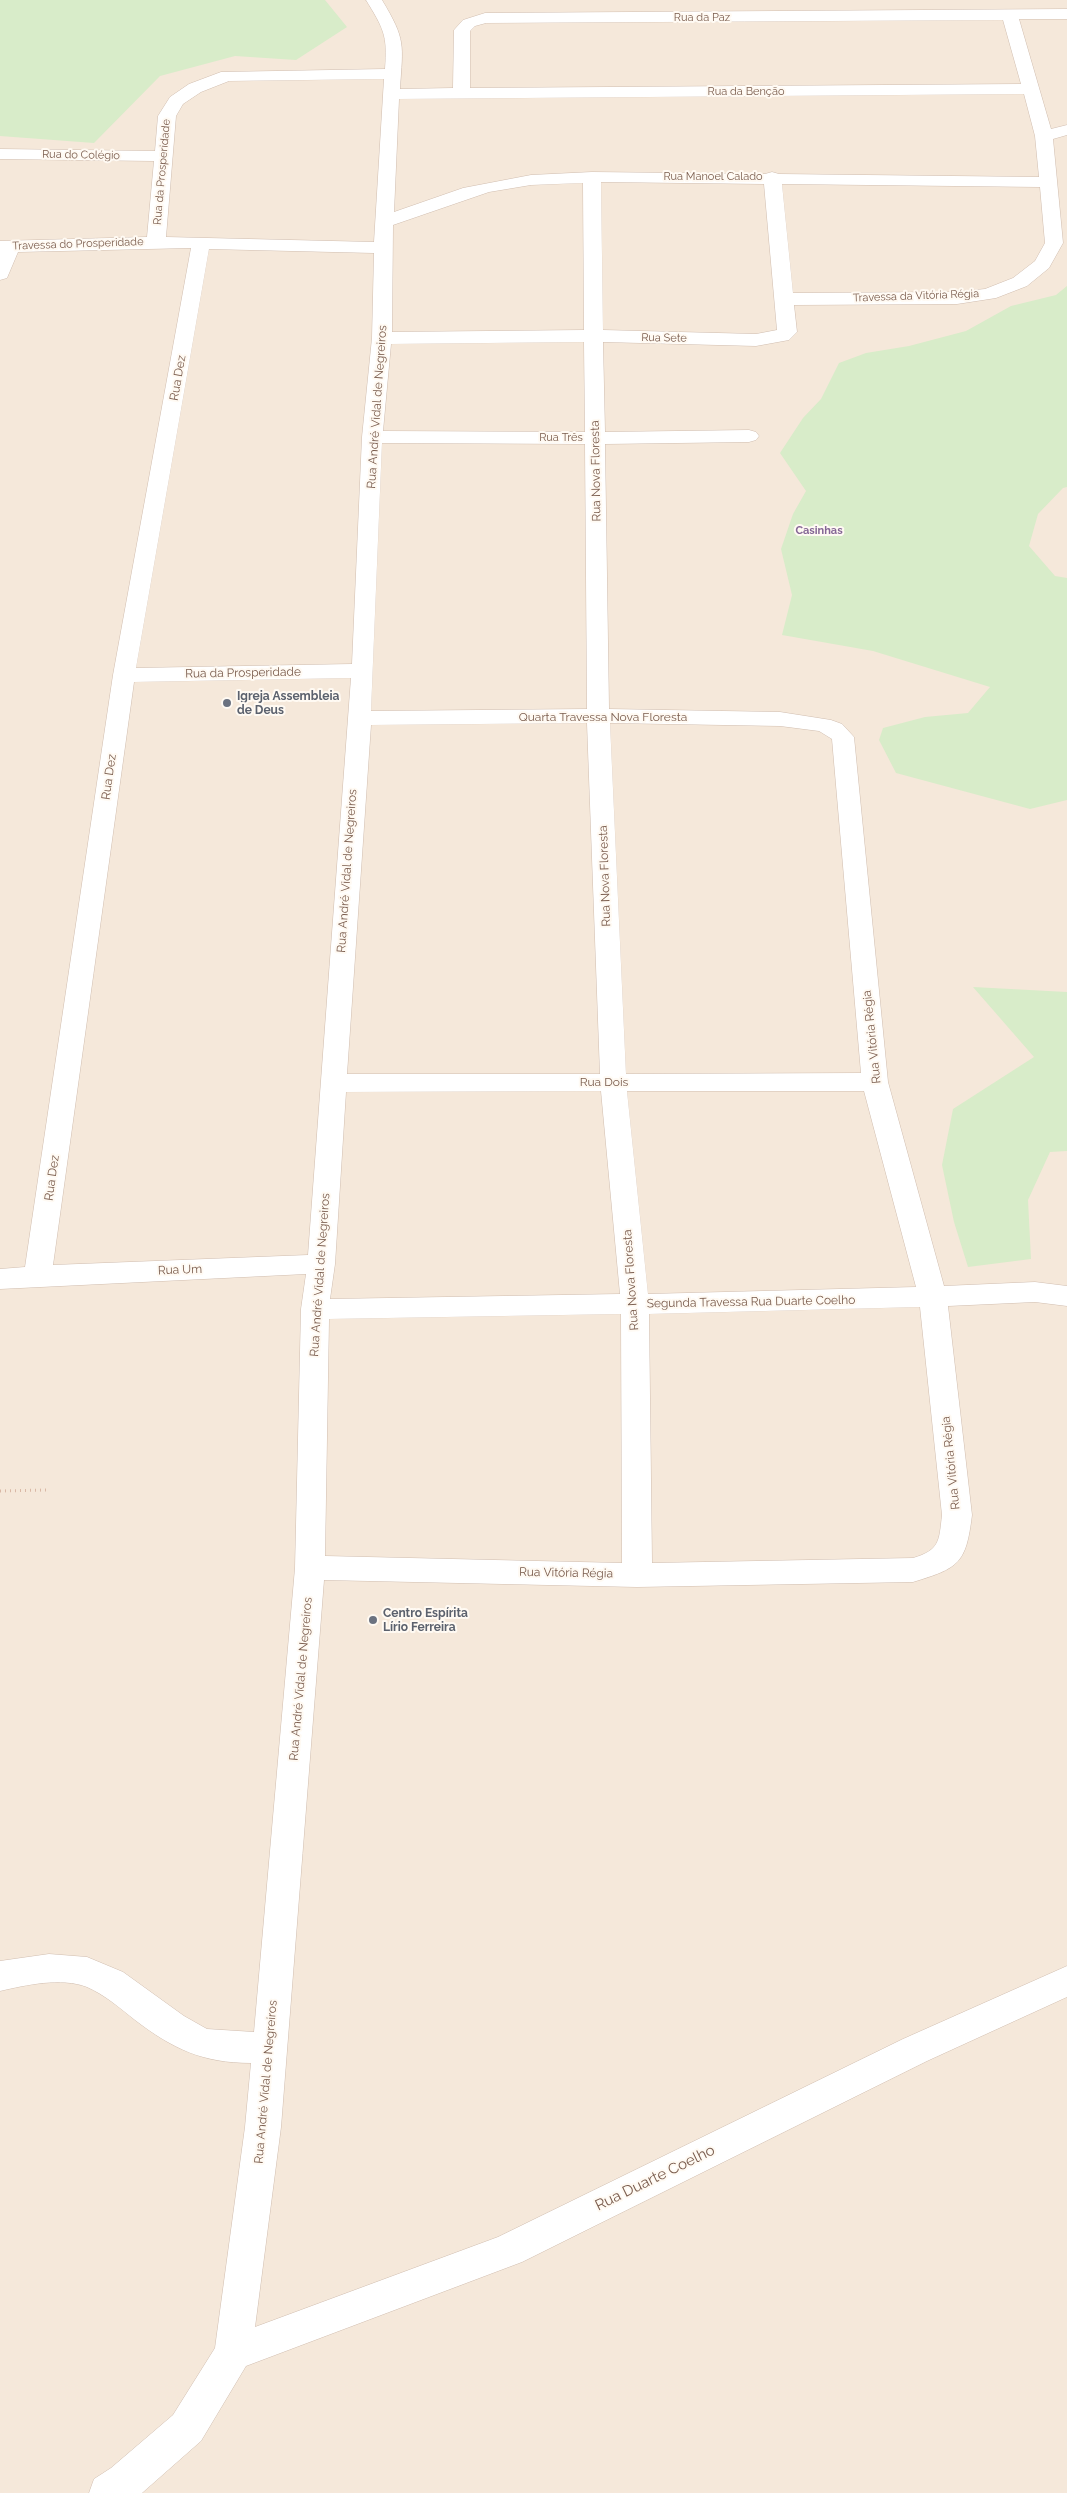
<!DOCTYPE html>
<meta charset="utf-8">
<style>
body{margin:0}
canvas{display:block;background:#fdf6ec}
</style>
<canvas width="1067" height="2493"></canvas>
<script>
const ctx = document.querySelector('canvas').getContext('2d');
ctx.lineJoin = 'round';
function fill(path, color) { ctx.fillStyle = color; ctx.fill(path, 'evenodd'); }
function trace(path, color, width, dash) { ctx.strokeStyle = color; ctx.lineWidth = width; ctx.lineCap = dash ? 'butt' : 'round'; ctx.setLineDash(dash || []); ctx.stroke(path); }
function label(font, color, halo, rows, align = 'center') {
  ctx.font = font + ' Raleway,sans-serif'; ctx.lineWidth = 4; ctx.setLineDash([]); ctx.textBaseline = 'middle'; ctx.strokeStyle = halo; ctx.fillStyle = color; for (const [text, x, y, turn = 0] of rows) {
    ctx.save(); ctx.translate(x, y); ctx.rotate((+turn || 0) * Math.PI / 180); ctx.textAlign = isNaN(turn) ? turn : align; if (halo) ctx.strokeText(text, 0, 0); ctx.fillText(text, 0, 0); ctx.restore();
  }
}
fill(new Path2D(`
 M 0,0 L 1067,0 L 1067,2493 L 0,2493 Z`), '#f5e8da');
fill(new Path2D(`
 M 0,0 L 325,0 L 347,27 L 296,60 L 235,56 L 160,76 L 94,143 L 0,136 Z
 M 1067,286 L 1067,487 L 1063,488 L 1038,514 L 1029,546 L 1055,576 L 1067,578 L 1067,800 L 1030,809 L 896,773 L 879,740 L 883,728 L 925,717 L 968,713 L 990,687 L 873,651 L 782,635 L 792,595 L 781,549 L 793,514 L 806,491 L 780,453 L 803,418 L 821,399 L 839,363 L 866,353 L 909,346 L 966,331 L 1011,306 L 1056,295 Z
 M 973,987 L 1067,992 L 1067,1151 L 1050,1152 L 1028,1200 L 1031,1259 L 968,1267 L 954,1222 L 942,1165 L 953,1109 L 1034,1057 Z`), '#d8ecc9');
const minor = new Path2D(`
 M 366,0 L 382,0 C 406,40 403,44 400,89 L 453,88 L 454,30 L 463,20 L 485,13 L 1067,9 L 1067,19 L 1019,19 L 1051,129 L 1067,125 L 1067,135 L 1053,139 L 1063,243 L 1049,268 L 1027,286 L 996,298 L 957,304 L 794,305 L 797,332 L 789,340 L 756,346 L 603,342 L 605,432 L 749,430 L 756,432 L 759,436 L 756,440 L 749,442 L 605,444 L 609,709 L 780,712 L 831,720 L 842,724 L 854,737 L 888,1082 L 944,1286 L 1035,1282 L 1067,1286 L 1067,1306 L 1035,1302 L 948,1306 L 972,1515 C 966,1564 959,1568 913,1582 L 637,1587 L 324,1580 L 281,2127 L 255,2327 L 498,2237 L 903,2039 L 1067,1966 L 1067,1997 L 927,2061 L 522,2262 L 246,2366 L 201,2441 L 142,2493 L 89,2493 L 94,2479 L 111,2468 L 173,2415 L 215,2348 L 245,2127 L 251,2063 C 203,2063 173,2049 135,2020 C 120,2008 105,1995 87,1987 C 61,1977 26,1985 0,1991 L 0,1961 L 49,1954 L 87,1957 L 123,1972 L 184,2016 L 207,2029 L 254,2032 L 295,1568 L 301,1309 L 306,1274 L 0,1289 L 0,1269 L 25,1267 L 113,675 L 191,248 L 18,252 L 7,278 L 0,280 L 0,241 L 147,237 L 154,161 L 0,159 L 0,149 L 155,151 L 158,116 L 170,97 L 189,84 L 221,72 L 385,69 C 388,35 383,28 366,0 ZM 1003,20 L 1021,84 L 470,88 L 470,31 L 475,26 L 486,23 ZM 384,79 L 374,242 L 166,237 L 176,116 L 183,104 L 201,92 L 229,81 ZM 1024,94 L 1035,136 L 1039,177 L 779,174 L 772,172 L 765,174 L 592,172 L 531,175 L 463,188 L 394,212 L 399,99 ZM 601,182 L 764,184 L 777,330 L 756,334 L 603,330 ZM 583,183 L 584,330 L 392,332 L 393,225 L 489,192 L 531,185 ZM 782,184 L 1040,187 L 1045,243 L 1035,261 L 1013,278 L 985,289 L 957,292 L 793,293 ZM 209,249 L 374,253 L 372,338 L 362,437 L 352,664 L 136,668 ZM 584,342 L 585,432 L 383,431 L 391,344 ZM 382,443 L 585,444 L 587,709 L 371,711 ZM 351,678 L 308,1255 L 53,1265 L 134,682 ZM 587,723 L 600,1074 L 347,1074 L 371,725 ZM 610,723 L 780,726 L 819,731 L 832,739 L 861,1073 L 626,1074 ZM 601,1091 L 620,1294 L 330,1299 L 335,1264 L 346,1092 ZM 627,1091 L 864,1091 L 916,1287 L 648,1294 ZM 920,1307 L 942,1515 C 939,1541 940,1550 913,1558 L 652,1563 L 649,1314 ZM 621,1314 L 622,1563 L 325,1556 L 329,1319 Z`);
trace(minor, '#d1beb0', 1);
trace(new Path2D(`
 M 0,1491 L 46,1490`), '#d9b8a5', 3, [1, 4]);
fill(minor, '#fff');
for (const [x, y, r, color] of [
 [227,703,5,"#6b7280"],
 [373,1620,5,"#6b7280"]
]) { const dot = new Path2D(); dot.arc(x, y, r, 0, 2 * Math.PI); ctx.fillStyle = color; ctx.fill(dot); trace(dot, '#fffaf3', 2); }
label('11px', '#7a5c4d', '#fffaf3', [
 ["Rua da Paz",702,18],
 ["Rua da Benção",746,92],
 ["Rua do Colégio",81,155,1],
 ["Rua da Prosperidade",162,172,-85],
 ["Rua Manoel Calado",713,177],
 ["Travessa do Prosperidade",78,244,-2],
 ["Travessa da Vitória Régia",916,296,-2],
 ["Rua Sete",664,338,1],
 ["Rua Três",561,438]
]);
label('bold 11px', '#846695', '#fffaf3', [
 ["Casinhas",819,531]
]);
label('12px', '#7a5c4d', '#fffaf3', [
 ["Rua Dez",178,378,-80],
 ["Rua André Vidal de Negreiros",377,407,-86],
 ["Rua Nova Floresta",596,471,-91],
 ["Rua da Prosperidade",243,673,-1],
 ["Quarta Travessa Nova Floresta",603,717],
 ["Rua Dez",109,777,-82],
 ["Rua André Vidal de Negreiros",347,871,-86],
 ["Rua Nova Floresta",605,876,-92],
 ["Rua Vitória Régia",872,1037,-96],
 ["Rua Dois",604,1082],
 ["Rua Dez",52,1178,-82],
 ["Rua Um",180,1270,-2],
 ["Rua André Vidal de Negreiros",320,1275,-86],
 ["Rua Nova Floresta",631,1280,-94],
 ["Segunda Travessa Rua Duarte Coelho",751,1302,-1],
 ["Rua Vitória Régia",951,1463,-96],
 ["Rua Vitória Régia",566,1573,1],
 ["Rua André Vidal de Negreiros",301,1679,-85],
 ["Rua André Vidal de Negreiros",266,2082,-85]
]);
label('bold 12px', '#5b616d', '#fffaf3', [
 ["Igreja Assembleia",237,696],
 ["de Deus",237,710],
 ["Centro Espírita",383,1613],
 ["Lírio Ferreira",383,1627]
], 'left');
label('15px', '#7a5c4d', '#fffaf3', [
 ["Rua Duarte Coelho",655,2178,-26]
]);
</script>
